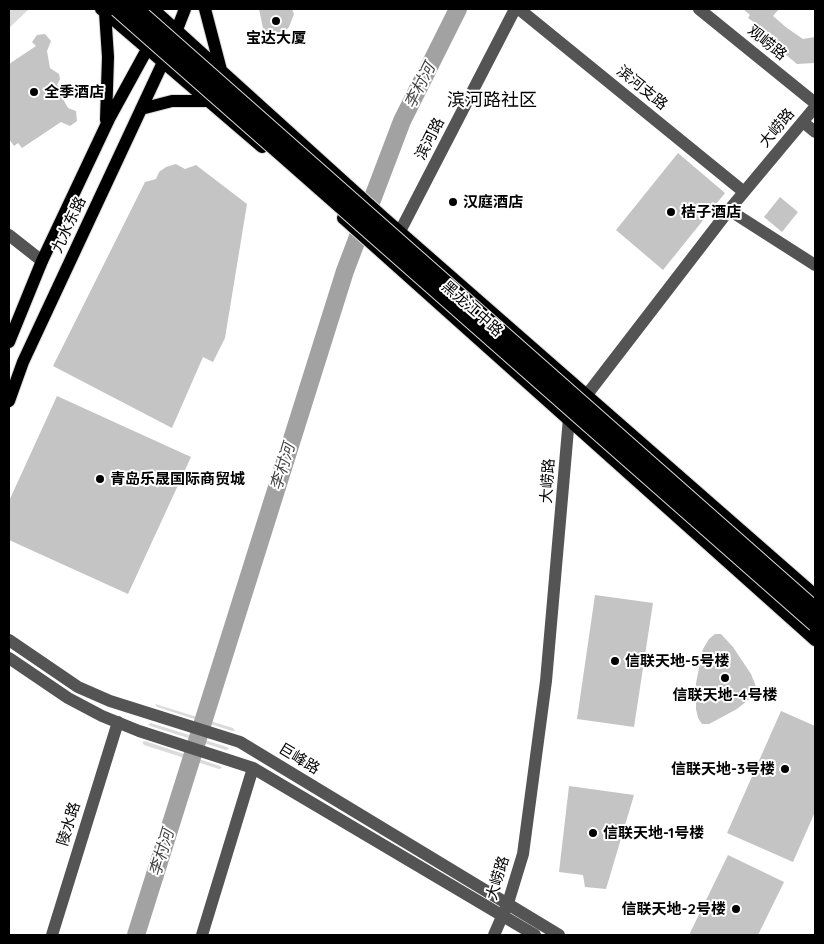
<!DOCTYPE html>
<meta charset="utf-8">
<style>
body{margin:0}
#map{position:relative;width:824px;height:944px;overflow:hidden;background:#fff;font-family:Quicksand,sans-serif}
canvas{display:block}
.frame{position:absolute;inset:0;border:10px solid #000;pointer-events:none}
</style>
<div id="map">
<canvas width="824" height="944"></canvas>
<div class="frame"></div>
</div>
<script>
const ctx = document.querySelector('canvas').getContext('2d');
ctx.lineJoin = 'round';
function fill(path, color) { ctx.fillStyle = color; ctx.fill(path, 'evenodd'); }
function trace(path, color, width, dash) { ctx.strokeStyle = color; ctx.lineWidth = width; ctx.lineCap = dash ? 'butt' : 'round'; ctx.setLineDash(dash || []); ctx.stroke(path); }
function label(font, color, halo, rows, align = 'center') {
  ctx.font = font + ' Quicksand,"Noto Sans SC",sans-serif'; ctx.lineWidth = 4; ctx.setLineDash([]); ctx.textBaseline = 'middle'; ctx.strokeStyle = halo; ctx.fillStyle = color; for (const [text, x, y, turn = 0] of rows) {
    ctx.save(); ctx.translate(x, y); ctx.rotate((+turn || 0) * Math.PI / 180); ctx.textAlign = isNaN(turn) ? turn : align; if (halo) ctx.strokeText(text, 0, 0); ctx.fillText(text, 0, 0); ctx.restore();
  }
}
fill(new Path2D(`
 M 9,9 L 29,9 L 9,28 Z
 M 155,704 L 233,728 L 235,731 L 232,731 L 157,707 Z
 M 151,723 L 227,747 L 229,749 L 226,750 L 150,726 L 148,724 Z
 M 145,741 L 220,766 L 222,768 L 219,769 L 144,745 L 142,742 Z`), '#dbdbdb');
trace(new Path2D(`
 M 136,935 L 345,271 L 402,121 L 458,9`), '#a2a2a2', 18);
fill(new Path2D(`
 M 259,9 L 292,9 L 294,14 L 289,27 L 281,35 L 264,33 Z
 M 743,9 L 779,9 L 773,16 L 787,28 L 803,39 L 815,37 L 815,63 L 797,64 L 773,44 L 778,39 L 748,18 L 750,15 Z
 M 45,34 L 51,41 L 47,51 L 50,68 L 59,74 L 60,79 L 57,85 L 63,88 L 58,90 L 68,108 L 76,111 L 77,121 L 70,126 L 61,122 L 22,148 L 18,143 L 14,146 L 9,139 L 9,64 L 36,46 L 32,42 L 37,35 Z
 M 678,153 L 725,193 L 663,270 L 616,230 Z
 M 176,164 L 185,169 L 196,165 L 247,204 L 225,338 L 213,362 L 203,357 L 172,428 L 53,366 L 145,182 L 156,179 L 159,172 L 166,167 Z
 M 780,197 L 798,212 L 782,232 L 764,217 Z
 M 57,396 L 191,457 L 128,594 L 9,540 L 9,501 Z
 M 595,595 L 653,603 L 634,727 L 577,719 Z
 M 715,634 L 721,634 L 733,647 L 751,674 L 757,689 L 753,696 L 737,709 L 709,724 L 702,724 L 698,718 L 696,709 L 696,683 L 703,649 L 709,639 Z
 M 781,711 L 815,726 L 815,812 L 793,862 L 727,833 Z
 M 569,786 L 634,795 L 606,889 L 585,887 L 583,875 L 559,872 Z
 M 728,855 L 784,882 L 758,935 L 689,935 Z`), '#c4c4c4');
const major = new Path2D(`
 M 101,9 L 262,147
 M 153,9 L 384,218 L 815,595
 M 205,9 L 221,70
 M 105,12 L 108,57 L 106,120
 M 174,37 L 185,9
 M 141,109 L 172,101 L 208,101
 M 343,218 L 815,640
 M 9,342 L 42,261 L 110,117 L 150,44
 M 9,401 L 23,362 L 165,58`);
trace(major, '#dbdbdb', 14);
trace(new Path2D(`
 M 519,9 L 744,192
 M 699,9 L 815,103
 M 803,122 L 815,132
 M 729,210 L 815,265
 M 9,235 L 42,261
 M 395,241 L 515,9
 M 9,640 L 78,687 L 110,701 L 240,742 L 559,935
 M 9,658 L 68,698 L 102,716 L 139,731 L 253,768 L 535,935
 M 52,935 L 118,722
 M 202,935 L 253,768
 M 494,935 L 508,903 L 523,854 L 546,681 L 569,418 L 729,210 L 815,107`), '#545454', 12);
trace(major, '#000', 12);
const highwayBridge = new Path2D(`
 M 117,9 L 815,624
 M 136,9 L 815,609`);
trace(highwayBridge, '#dbdbdb', 17, []);
trace(highwayBridge, '#000', 15);
for (const [x, y, r, color] of [
 [276,21,5,"#000"],
 [34,92,5,"#000"],
 [453,202,5,"#000"],
 [671,212,5,"#000"],
 [100,479,5,"#000"],
 [615,661,5,"#000"],
 [725,678,5,"#000"],
 [785,769,5,"#000"],
 [593,833,5,"#000"],
 [736,909,5,"#000"]
]) { const dot = new Path2D(); dot.arc(x, y, r, 0, 2 * Math.PI); ctx.fillStyle = color; ctx.fill(dot); trace(dot, '#fff', 2); }
label('bold 15px', '#000', '#fff', [
 ["宝达大厦",276,38,"center"],
 ["全季酒店",44,92],
 ["汉庭酒店",463,202],
 ["桔子酒店",681,212],
 ["青岛乐晟国际商贸城",110,479],
 ["信联天地-5号楼",625,661],
 ["信联天地-4号楼",725,695,"center"],
 ["信联天地-3号楼",775,769,"right"],
 ["信联天地-1号楼",603,833],
 ["信联天地-2号楼",726,909,"right"]
], 'left');
label('15px', '#000', '#fff', [
 ["观崂路",767,43,39],
 ["滨河支路",642,88,39],
 ["大崂路",777,128,-50],
 ["滨河路",430,139,-63],
 ["九水东路",69,225,-65],
 ["黑龙江中路",472,309,41],
 ["大崂路",548,481,-86],
 ["巨峰路",299,759,31],
 ["陵水路",69,824,-73],
 ["大崂路",498,878,-73]
]);
label('italic 16px', '#434343', '#fff', [
 ["李村河",420,86,-63],
 ["李村河",283,467,-73],
 ["李村河",162,853,-73]
]);
label('18px', '#000', '#fff', [
 ["滨河路社区",492,101]
]);
</script>
